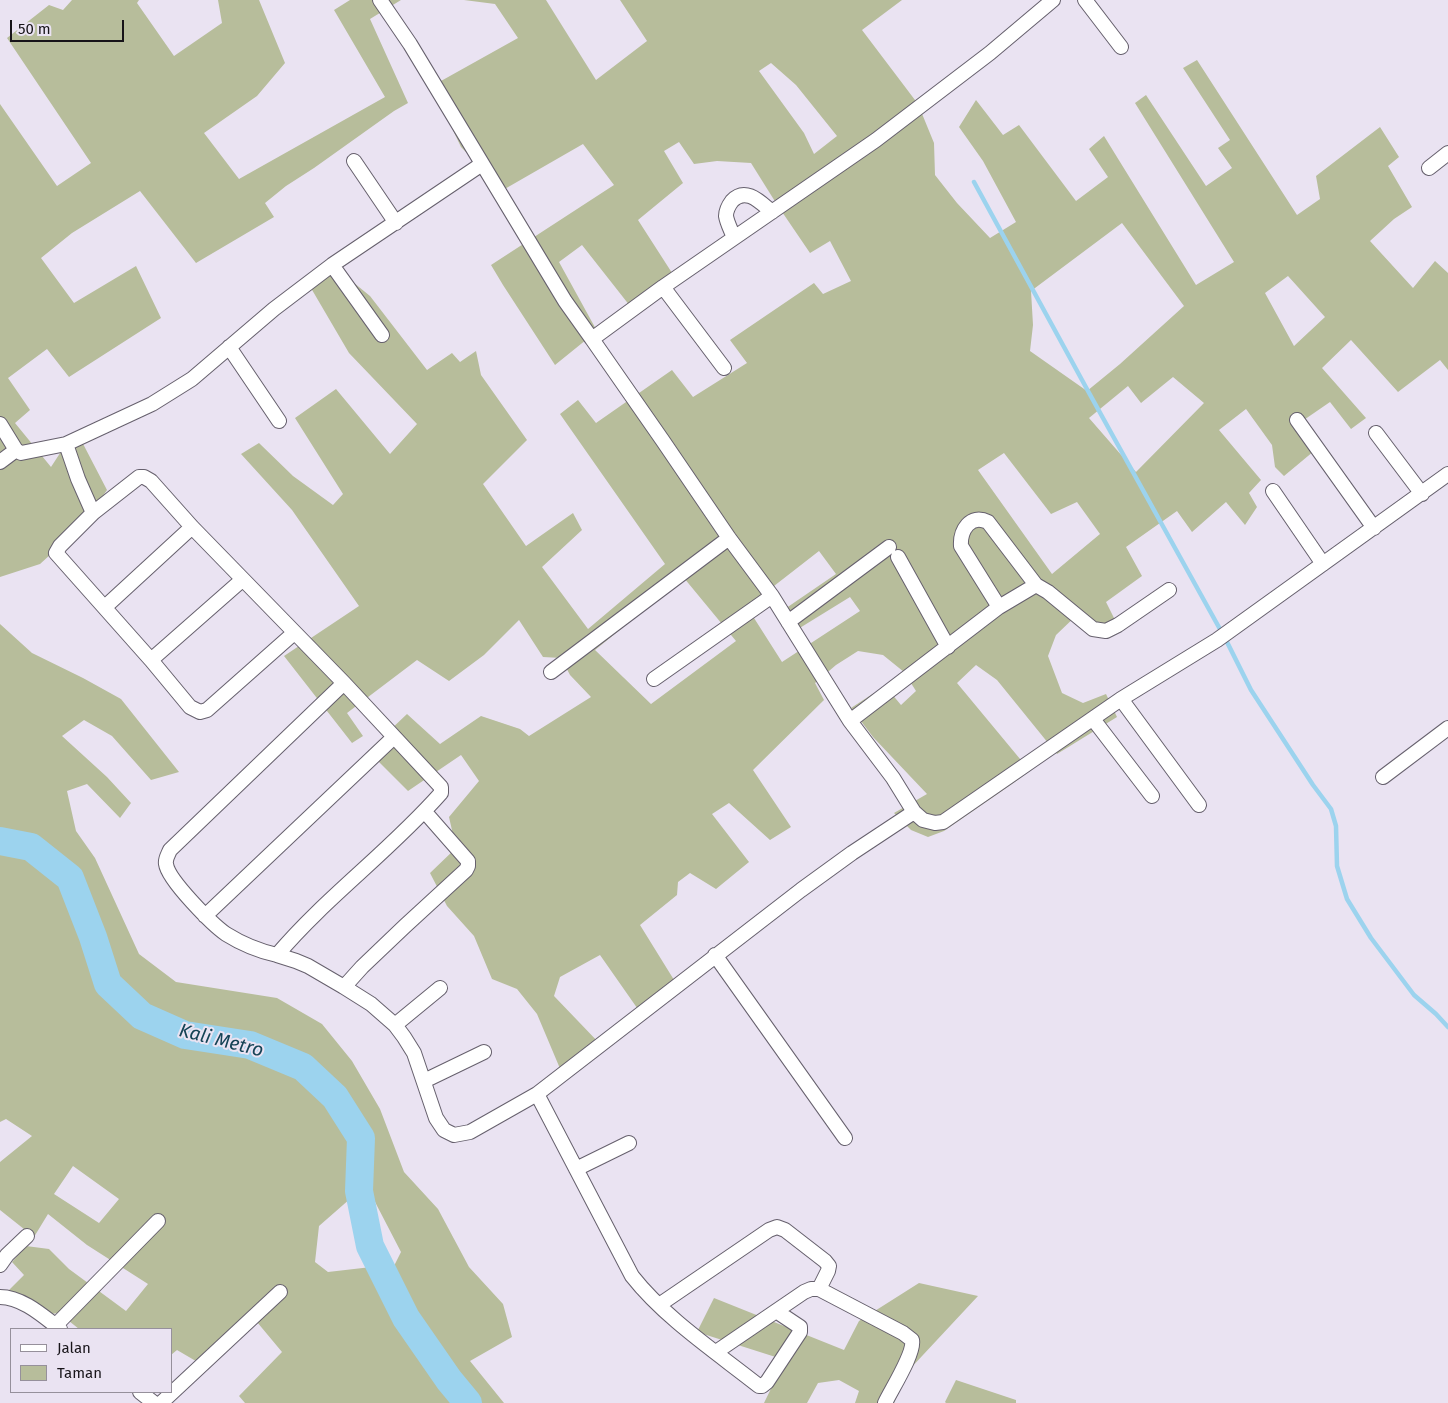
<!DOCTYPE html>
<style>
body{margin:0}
#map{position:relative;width:1448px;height:1403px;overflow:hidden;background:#eae3f2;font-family:"Fira Sans",sans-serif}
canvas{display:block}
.legend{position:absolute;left:10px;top:1328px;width:162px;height:65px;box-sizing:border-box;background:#eae3f2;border:1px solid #96909b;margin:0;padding:6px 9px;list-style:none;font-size:15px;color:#171419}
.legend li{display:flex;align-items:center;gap:10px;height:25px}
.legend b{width:25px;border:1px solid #96909b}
.scale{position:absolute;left:10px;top:20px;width:114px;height:22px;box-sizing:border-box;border:2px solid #171419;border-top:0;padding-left:6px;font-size:15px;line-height:18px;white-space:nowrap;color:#171419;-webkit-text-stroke:4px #eae3f2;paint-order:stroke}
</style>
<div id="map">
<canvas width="1448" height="1403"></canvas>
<ul class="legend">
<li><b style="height:6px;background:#fff"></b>Jalan</li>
<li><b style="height:14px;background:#b7bd9b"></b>Taman</li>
</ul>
<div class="scale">50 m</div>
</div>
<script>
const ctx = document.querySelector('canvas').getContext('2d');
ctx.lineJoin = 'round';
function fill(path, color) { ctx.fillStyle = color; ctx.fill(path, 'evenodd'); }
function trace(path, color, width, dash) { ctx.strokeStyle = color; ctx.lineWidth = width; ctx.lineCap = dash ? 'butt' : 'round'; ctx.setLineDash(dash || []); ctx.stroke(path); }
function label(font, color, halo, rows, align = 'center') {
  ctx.font = font + ' "Fira Sans",sans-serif'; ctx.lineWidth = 4; ctx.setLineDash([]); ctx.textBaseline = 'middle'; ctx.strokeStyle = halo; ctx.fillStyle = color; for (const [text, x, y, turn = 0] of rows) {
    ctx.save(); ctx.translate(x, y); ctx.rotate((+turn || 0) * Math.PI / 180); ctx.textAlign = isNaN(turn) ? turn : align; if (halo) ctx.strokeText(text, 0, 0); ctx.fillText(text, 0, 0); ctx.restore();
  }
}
fill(new Path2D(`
 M 72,0 L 139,0 L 137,3 L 174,56 L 222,23 L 218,0 L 259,0 L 285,63 L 257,96 L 204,133 L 239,179 L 385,97 L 334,10 L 350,0 L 401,0 L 370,19 L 408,103 L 394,111 L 314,168 L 286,186 L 265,203 L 274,217 L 196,263 L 140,191 L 72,233 L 41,258 L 74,303 L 136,266 L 161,318 L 69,377 L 47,349 L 8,378 L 30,410 L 15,423 L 51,467 L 66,444 L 80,438 L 107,490 L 82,526 L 40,564 L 0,577 L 0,104 L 57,186 L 91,163 L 7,38 L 49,5 L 63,10 Z
 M 464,0 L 546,0 L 596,80 L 647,41 L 620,0 L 902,0 L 862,30 L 918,104 L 934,143 L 935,175 L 957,203 L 990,238 L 1016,222 L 983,161 L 959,127 L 976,100 L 1003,135 L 1019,125 L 1076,201 L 1108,177 L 1089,149 L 1104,136 L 1196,285 L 1234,262 L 1135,103 L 1146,95 L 1206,186 L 1232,168 L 1218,148 L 1230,140 L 1183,68 L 1197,60 L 1297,215 L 1320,199 L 1316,176 L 1380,127 L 1399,157 L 1388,166 L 1412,207 L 1394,219 L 1370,241 L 1413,288 L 1435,261 L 1448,273 L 1448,370 L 1440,360 L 1398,392 L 1351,340 L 1322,368 L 1366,418 L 1351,429 L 1330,402 L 1298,424 L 1314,451 L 1284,476 L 1275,467 L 1272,445 L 1246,409 L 1219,430 L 1261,480 L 1249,493 L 1257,507 L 1245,525 L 1226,502 L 1192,532 L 1177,511 L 1126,547 L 1142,576 L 1106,602 L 1115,620 L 1099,634 L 1079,613 L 1056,635 L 1048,656 L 1062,693 L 1083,703 L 1106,694 L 1117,717 L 1057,754 L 997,680 L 976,665 L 957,683 L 1030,771 L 1012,784 L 944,831 L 928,837 L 911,830 L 894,813 L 927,794 L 873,737 L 851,708 L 874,693 L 891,693 L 901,705 L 916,691 L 904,672 L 883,655 L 858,651 L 836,665 L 815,683 L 824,700 L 753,770 L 791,827 L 770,840 L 729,803 L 712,814 L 749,862 L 716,889 L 690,873 L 678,882 L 677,895 L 640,925 L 679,988 L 642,1015 L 600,955 L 560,977 L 554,996 L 601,1045 L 564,1078 L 537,1014 L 517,989 L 492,979 L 474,936 L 447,906 L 430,873 L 456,848 L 449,817 L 479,781 L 461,755 L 408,791 L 368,751 L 407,714 L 440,744 L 481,716 L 520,729 L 529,736 L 591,697 L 570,675 L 561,658 L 543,657 L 519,620 L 484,655 L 449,681 L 417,660 L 347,713 L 363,736 L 352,743 L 284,656 L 359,606 L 292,510 L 241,454 L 259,443 L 293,476 L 333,505 L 343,494 L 295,418 L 336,389 L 390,454 L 417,424 L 349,353 L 308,283 L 332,265 L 370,296 L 427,370 L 452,353 L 460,362 L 476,351 L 481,375 L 527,440 L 483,484 L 526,546 L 573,513 L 582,530 L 542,567 L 588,629 L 665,564 L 560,414 L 578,400 L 596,423 L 672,370 L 693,397 L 747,363 L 730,340 L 814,283 L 823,294 L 851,281 L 830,241 L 810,253 L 776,203 L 751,163 L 717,161 L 694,164 L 679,142 L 664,151 L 683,183 L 638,220 L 674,276 L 630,306 L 582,245 L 559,262 L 597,331 L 555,365 L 503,285 L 491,265 L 614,185 L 583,144 L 503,190 L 461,147 L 432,86 L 518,38 L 495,4 ZM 771,63 L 796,85 L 837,136 L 814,154 L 804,133 L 759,71 ZM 1122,223 L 1184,306 L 1120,364 L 1087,391 L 1030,351 L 1033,325 L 1031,291 ZM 1288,276 L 1325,317 L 1294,346 L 1265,293 ZM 1173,377 L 1204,403 L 1136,472 L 1089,418 L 1128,386 L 1141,403 ZM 1004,453 L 1051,514 L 1077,502 L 1100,534 L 1052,574 L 978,470 ZM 819,551 L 836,574 L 776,615 L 790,634 L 850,597 L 860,611 L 782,662 L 747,607 ZM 684,578 L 736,641 L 651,704 L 595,650 Z
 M 0,624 L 32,653 L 83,678 L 121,699 L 179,772 L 151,780 L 112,736 L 84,720 L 62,736 L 107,777 L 131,803 L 120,818 L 87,784 L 67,791 L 76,831 L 95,858 L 139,954 L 176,982 L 277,998 L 322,1024 L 352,1061 L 380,1109 L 404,1172 L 438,1209 L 469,1267 L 503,1304 L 512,1337 L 470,1361 L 504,1403 L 245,1403 L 239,1396 L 282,1352 L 257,1322 L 206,1367 L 177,1350 L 171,1355 L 171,1329 L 79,1329 L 59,1313 L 51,1314 L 10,1293 L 9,1290 L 24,1275 L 12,1262 L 26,1246 L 49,1249 L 69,1269 L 126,1311 L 148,1284 L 87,1245 L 48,1214 L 34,1237 L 0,1210 L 0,1162 L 32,1136 L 6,1119 L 0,1122 ZM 73,1166 L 119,1199 L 99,1223 L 54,1194 ZM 360,1173 L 401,1252 L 387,1280 L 380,1266 L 328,1272 L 315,1262 L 319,1226 L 359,1191 Z
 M 919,1283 L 978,1296 L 909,1370 L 894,1403 L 855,1403 L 859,1391 L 839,1380 L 818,1383 L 807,1403 L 764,1403 L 785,1360 L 697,1332 L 714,1298 L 844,1350 L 859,1321 Z
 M 956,1380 L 1016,1400 L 1016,1403 L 946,1403 L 945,1402 Z`), '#b7bd9b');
trace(new Path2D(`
 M 974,182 L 1088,391 L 1226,640 L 1251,690 L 1313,785 L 1331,809 L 1336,826 L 1337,866 L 1347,899 L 1371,938 L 1414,995 L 1436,1014 L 1448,1027`), '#9cd3ee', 4.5);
trace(new Path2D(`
 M 0,841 L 31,847 L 70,878 L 93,937 L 108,984 L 142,1016 L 185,1035 L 250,1045 L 303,1067 L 335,1097 L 361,1138 L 359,1191 L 370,1246 L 406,1318 L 449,1380 L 468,1403`), '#9cd3ee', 28);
const street = new Path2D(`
 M 380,0 L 410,44 L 565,301 L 592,339 L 663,287 L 876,140 L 990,53 L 1053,0
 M 1085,0 L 1121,47
 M 354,161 L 396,223
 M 1429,168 L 1448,153
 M 734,238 C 732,232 727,223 726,216 C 726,211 729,205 732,201 C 746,186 761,203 772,212
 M 332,265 L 382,335
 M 663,287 L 724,368
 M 592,339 L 663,441 L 729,538 L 772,596 L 850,721 L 893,778 L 914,812 L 923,820 L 935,823 L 943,822 L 1121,699 L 1217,640 L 1448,474
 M 229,347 L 279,421
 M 1297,420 L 1374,528
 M 0,424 L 16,450 L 21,453 L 66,444 L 152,404 L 192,379 L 274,309 L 332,265 L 482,164
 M 1376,433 L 1422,494
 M 66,444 L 78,479 L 93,513
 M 0,462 L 16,450
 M 1273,491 L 1323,564
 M 898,557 L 948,647
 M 242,580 L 151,660 L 56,553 L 60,546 L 93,513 L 139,477 L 144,477 L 151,481 L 192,527 L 344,683 L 441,787 L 441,793 C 390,851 326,897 277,955 C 259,951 242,944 226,934 C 213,925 168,880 166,864 C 165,859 168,855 170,850 L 344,683
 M 105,607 L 192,527
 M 999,607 L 1036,585 L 1048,592 L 1093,629 L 1106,631 L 1118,625 L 1169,590
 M 788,622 L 889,547
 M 151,660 L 190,707 L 200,712 L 207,710 L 294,633
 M 551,672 L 729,538
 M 654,679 L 772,596
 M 1121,699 L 1199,805
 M 1093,719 L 1152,796
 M 850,721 L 999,607 L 961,546 C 960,531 970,513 988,522 L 1036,585
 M 1383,777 L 1448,728
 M 425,812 L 468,861 L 468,866 L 466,870 L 405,926 L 362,967 L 344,987 L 371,1004 L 395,1025 L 404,1037 L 414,1053 L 436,1118 L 444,1130 L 454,1135 L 470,1132 L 537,1094 L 801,890 L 852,853 L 914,812
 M 205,916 L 394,737
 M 277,955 L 296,961 L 308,966 L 344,987
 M 715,955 L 845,1138
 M 395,1025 L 440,988
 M 424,1081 L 484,1052
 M 537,1094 L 632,1276 C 665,1318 716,1352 759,1386 L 762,1386 L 767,1382 L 800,1332 L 800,1327 L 776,1311
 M 576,1169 L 629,1143
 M 0,1265 L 7,1255 L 27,1236
 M 0,1297 C 22,1297 43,1316 60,1329
 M 659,1305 L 769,1230 L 777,1227 L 785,1230 L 825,1261 L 829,1266 L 828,1271 L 819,1289
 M 55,1326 L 158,1221
 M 716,1352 L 804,1292 L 811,1289 L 819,1289 L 903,1333 L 912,1340 C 915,1353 891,1390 885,1403
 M 140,1392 L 154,1403
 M 161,1403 L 280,1292`);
trace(street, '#66606d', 16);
trace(street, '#fff', 14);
label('italic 19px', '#154356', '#eae3f2', [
 ["Kali Metro",221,1041,14]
]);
</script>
